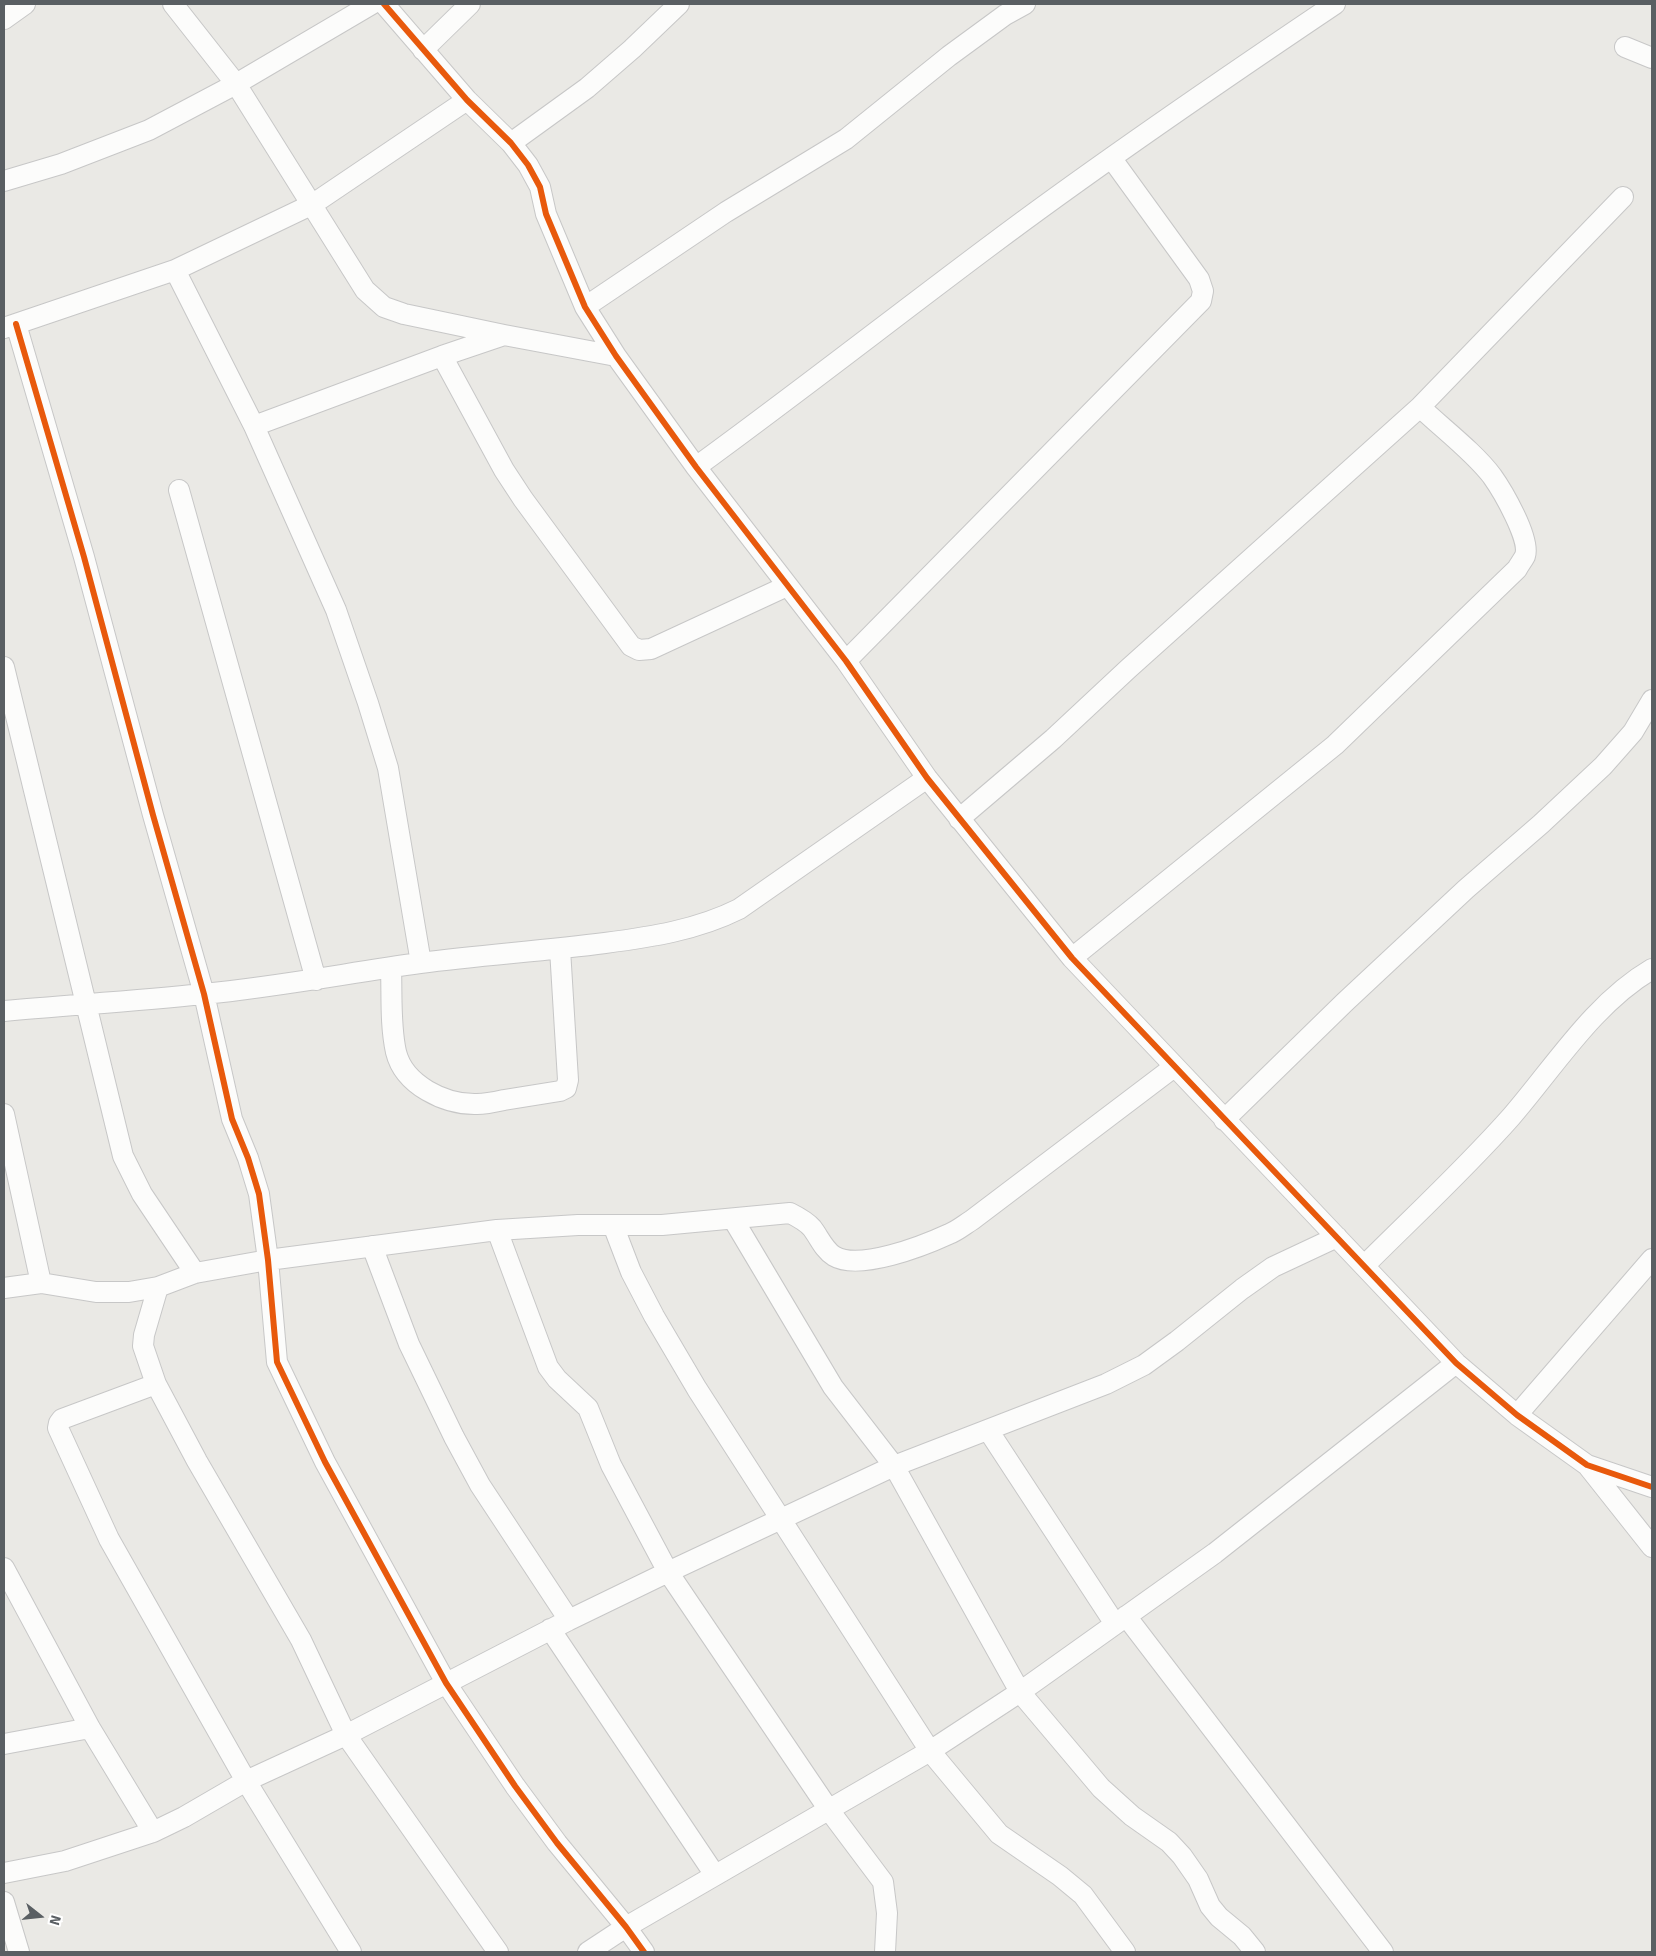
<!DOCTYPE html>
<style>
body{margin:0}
#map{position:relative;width:1656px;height:1956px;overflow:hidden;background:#eae9e5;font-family:Signika,sans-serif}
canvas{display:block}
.frame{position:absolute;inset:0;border:5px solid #5a5f63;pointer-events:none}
.north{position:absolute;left:15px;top:1891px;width:50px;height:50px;-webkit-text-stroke:4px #fff;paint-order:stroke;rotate:106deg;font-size:14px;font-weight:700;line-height:20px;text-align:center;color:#5a5f63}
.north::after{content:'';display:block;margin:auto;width:18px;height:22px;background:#5a5f63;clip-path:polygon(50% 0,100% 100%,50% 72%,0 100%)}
</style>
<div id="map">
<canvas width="1656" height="1956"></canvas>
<div class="frame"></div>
<div class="north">N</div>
</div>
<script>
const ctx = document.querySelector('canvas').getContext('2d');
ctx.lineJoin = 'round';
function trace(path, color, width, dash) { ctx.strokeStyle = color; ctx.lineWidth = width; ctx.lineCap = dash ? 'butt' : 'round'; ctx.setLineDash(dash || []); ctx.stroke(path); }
const street = new Path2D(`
 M 173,4 L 236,84 L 365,290 L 384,307 L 404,314 L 504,335 L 616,356
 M 384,4 L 467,100 L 511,143 L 528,165 L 540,187 L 546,214 L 585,307 L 616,356 L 696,467 L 846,661 L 927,778 L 1072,958 L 1456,1363 L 1517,1415 L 1587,1465 L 1652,1487
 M 4,19 L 25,4
 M 1625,47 L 1652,58
 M 423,50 L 470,4
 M 511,143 L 587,88 L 632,49 L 679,4
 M 4,181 L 61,164 L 149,130 L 236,84 L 372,4
 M 175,270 L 254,426 L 336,610 L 368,703 L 388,768 L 421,963
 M 585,307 L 726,212 L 846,139 L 949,56 L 1005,15 L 1025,4
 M 16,324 L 84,557 L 153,815 L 204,994 L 232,1119 L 248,1158 L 259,1194 L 268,1260 L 277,1362 L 325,1462 L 446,1683 L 515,1786 L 557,1843 L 626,1927 L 644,1952
 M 4,328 L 175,270 L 313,204 L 467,100
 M 442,356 L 504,470 L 523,499 L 631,646 L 639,650 L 651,649 L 787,586
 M 254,426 L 442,356 L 504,335
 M 696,467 C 795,395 892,319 991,245 C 1103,161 1219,82 1335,4
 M 179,490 L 316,980
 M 846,661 L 1201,301 L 1203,291 L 1199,279 L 1112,159
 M 4,667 L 123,1156 L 142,1194 L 195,1273
 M 959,819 L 1053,739 L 1128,669 L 1420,407 L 1623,197
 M 1072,958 L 1335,745 L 1517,569 C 1519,565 1523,560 1525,556 C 1531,539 1502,490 1492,476 C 1474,452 1442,428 1420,407
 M 391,968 C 392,995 390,1025 396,1052 C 404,1085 445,1105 477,1104 C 486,1104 495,1102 504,1100 C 523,1097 542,1094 560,1091 L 566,1088 L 568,1080 L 560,949
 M 4,1011 C 70,1005 137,1001 203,994 C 276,987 348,973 420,963 C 482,955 543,951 605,943 C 651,937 697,930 739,909 L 927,778
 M 4,1114 L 41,1283
 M 1224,1120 L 1345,1002 L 1466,889 L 1541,824 L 1603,766 L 1633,732 L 1652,700
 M 733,1219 L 833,1387 L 894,1466 L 1020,1692 L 1101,1788 L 1132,1816 L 1169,1842 L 1182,1856 L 1198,1879 L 1210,1906 L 1219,1917 L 1242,1936 L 1255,1952
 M 613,1225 L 631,1272 L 654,1316 L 697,1389 L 930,1751 L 999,1834 L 1060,1876 L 1083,1895 L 1125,1952
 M 497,1230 L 548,1367 L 557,1379 L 588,1408 L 611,1465 L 668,1572 L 829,1810 L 883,1882 L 887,1913 L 885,1952
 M 372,1246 L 409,1344 L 454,1437 L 480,1485 L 569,1620
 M 1364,1266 C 1413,1217 1465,1169 1511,1117 C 1555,1066 1594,1003 1652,969
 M 158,1287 L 144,1335 L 143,1346 L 156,1384 L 197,1461 L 301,1640 L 346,1735 L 498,1952
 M 4,1288 L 41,1283 L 96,1292 L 129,1292 L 158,1287 L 195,1273 L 268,1260 L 497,1230 L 578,1225 L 662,1225 L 790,1213 C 798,1217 806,1221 812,1228 C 819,1237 824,1250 834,1256 C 859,1271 923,1246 949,1234 C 957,1231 964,1225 972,1220 L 1174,1067
 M 156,1384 L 62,1419 L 59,1423 L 58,1428 L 109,1539 L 246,1781 L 351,1952
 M 1517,1415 L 1652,1259
 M 988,1430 L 1115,1624
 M 1587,1465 L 1652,1547
 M 4,1568 L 90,1728 L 153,1832
 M 1126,1616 L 1383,1952
 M 550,1629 L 715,1875
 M 4,1744 L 90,1728
 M 4,1873 L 65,1861 L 153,1832 L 184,1817 L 246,1781 L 346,1735 L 569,1620 L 668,1572 L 894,1466 L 1106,1384 L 1144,1365 L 1177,1341 L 1242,1289 L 1273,1267 L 1337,1237
 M 4,1902 L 19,1952
 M 588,1952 L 626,1927 L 930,1751 L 1020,1692 L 1215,1553 L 1456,1363`);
trace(street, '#c7c7c7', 22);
trace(street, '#fcfcfb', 20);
trace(new Path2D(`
 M 384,4 L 467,100 L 511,143 L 528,165 L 540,187 L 546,214 L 585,307 L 616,356 L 696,467 L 846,661 L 927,778 L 1072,958 L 1456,1363 L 1517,1415 L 1587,1465 L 1652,1487
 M 16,324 L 84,557 L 153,815 L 204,994 L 232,1119 L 248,1158 L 259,1194 L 268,1260 L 277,1362 L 325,1462 L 446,1683 L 515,1786 L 557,1843 L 626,1927 L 644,1952`), '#e8590c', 6);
</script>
